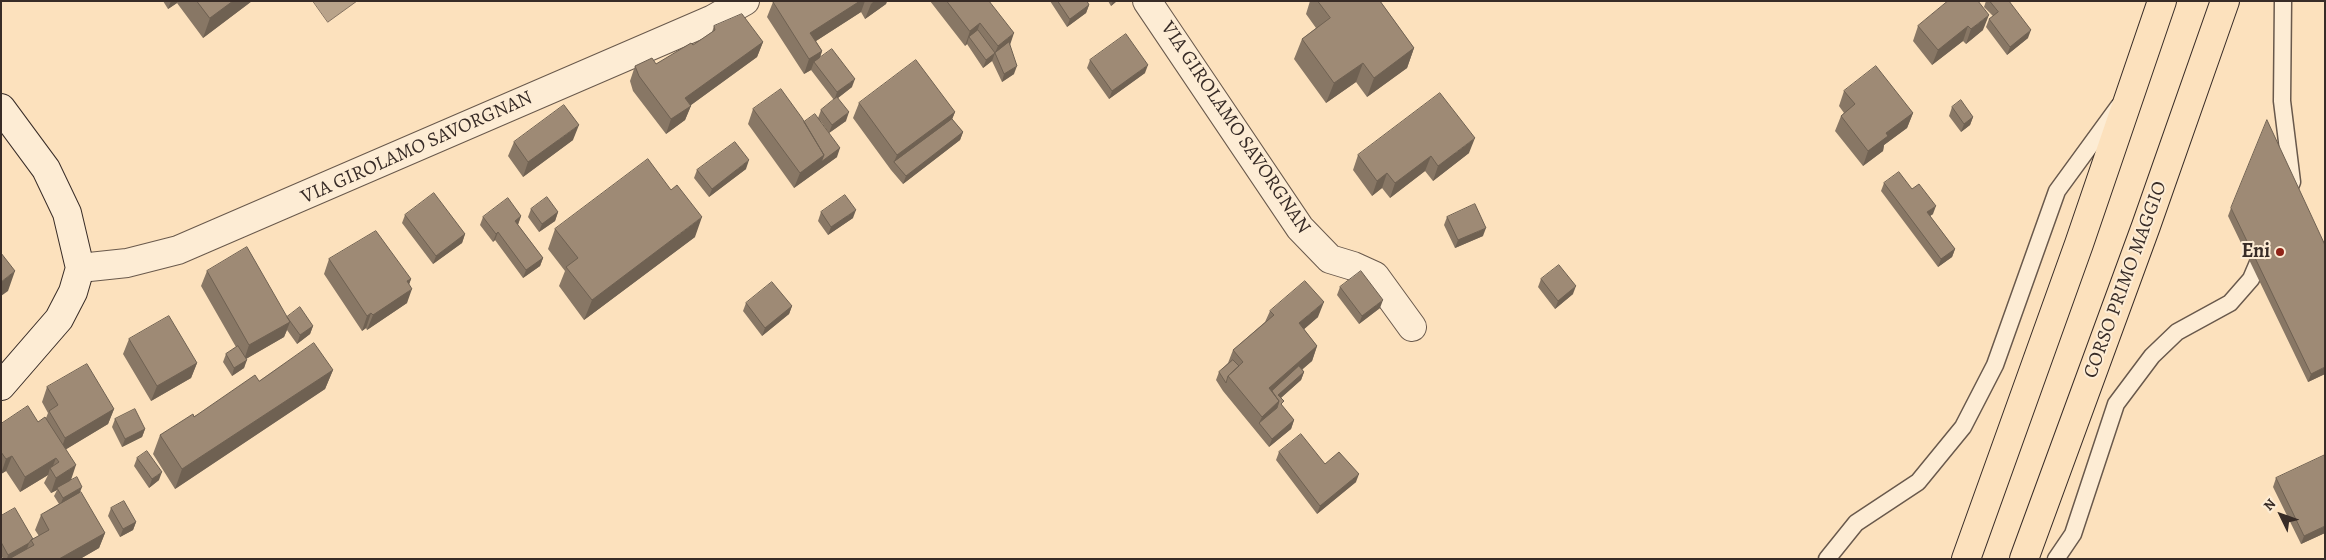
<!DOCTYPE html>
<style>
body{margin:0}
#map{position:relative;width:2326px;height:560px;overflow:hidden;background:#fce1bd;font-family:Alegreya,serif}
canvas{display:block}
.frame{position:absolute;inset:0;border:2px solid #382c27;pointer-events:none}
.north{position:absolute;left:2256px;top:490px;width:50px;height:50px;-webkit-text-stroke:4px #fdecd4;paint-order:stroke;rotate:312deg;font-size:14px;font-weight:700;line-height:20px;text-align:center;color:#382c27}
.north::after{content:'';display:block;margin:auto;width:18px;height:22px;background:#382c27;clip-path:polygon(50% 0,100% 100%,50% 72%,0 100%)}
</style>
<div id="map">
<canvas width="2326" height="560"></canvas>
<div class="frame"></div>
<div class="north">N</div>
</div>
<script>
const ctx = document.querySelector('canvas').getContext('2d');
ctx.lineJoin = 'round';
function fill(path, color) { ctx.fillStyle = color; ctx.fill(path, 'evenodd'); }
function trace(path, color, width, dash) { ctx.strokeStyle = color; ctx.lineWidth = width; ctx.lineCap = dash ? 'butt' : 'round'; ctx.setLineDash(dash || []); ctx.stroke(path); }
function label(font, color, halo, rows, align = 'center') {
  ctx.font = font + ' Alegreya,serif'; ctx.lineWidth = 4; ctx.setLineDash([]); ctx.textBaseline = 'middle'; ctx.strokeStyle = halo; ctx.fillStyle = color; for (const [text, x, y, turn = 0] of rows) {
    ctx.save(); ctx.translate(x, y); ctx.rotate((+turn || 0) * Math.PI / 180); ctx.textAlign = isNaN(turn) ? turn : align; if (halo) ctx.strokeText(text, 0, 0); ctx.fillText(text, 0, 0); ctx.restore();
  }
}
const water = new Path2D(`
 M 313,1 L 357,1 L 328,22 Z`);
fill(water, '#b9a38a');
trace(water, '#857362', 1);
const lane = new Path2D(`
 M 2283,1 L 2282,101 L 2292,182 L 2288,191
 M 1827,559 L 1856,523 L 1918,482 L 1963,427 L 1995,365 L 2057,191 L 2119,106
 M 2056,559 L 2073,534 L 2116,404 L 2152,356 L 2177,332 L 2230,303 L 2251,279 L 2263,251`);
const street = new Path2D(`
 M 1147,1 L 1300,228 L 1330,259 L 1353,266 L 1375,276 L 1412,327
 M 80,268 L 127,263 L 178,250 L 713,19 L 745,1`);
const secondary = new Path2D(`
 M 1,108 L 46,169 L 67,213 L 80,268 L 73,292 L 59,319 L 1,386`);
const highway = new Path2D(`
 M 1966,559 L 2079,244 L 2162,1
 M 2024,559 L 2146,226 L 2225,1`);
trace(lane, '#69594c', 19);
trace(street, '#69594c', 30);
trace(secondary, '#382c27', 30);
trace(highway, '#382c27', 30);
trace(lane, '#fdecd4', 16);
trace(street, '#fdecd4', 28);
trace(secondary, '#fdecd4', 28);
trace(highway, '#fce1bd', 28);
fill(new Path2D(`
 M 163,1 L 252,1 L 203,38 L 177,3 L 168,9 Z
 M 774,1 L 887,1 L 886,4 L 865,19 L 861,12 L 816,41 L 822,51 L 820,58 L 852,87 L 838,98 L 846,121 L 829,133 L 820,120 L 837,157 L 794,188 L 748,124 L 753,109 L 804,122 L 818,118 L 821,110 L 834,100 L 811,70 L 804,74 L 767,17 L 773,2 Z
 M 930,1 L 989,1 L 1010,45 L 1014,74 L 1002,82 L 992,61 L 983,68 L 967,44 L 965,46 Z
 M 1050,1 L 1087,1 L 1089,5 L 1086,13 L 1067,27 Z
 M 1108,1 L 1117,1 L 1111,6 Z
 M 1310,1 L 1380,1 L 1414,48 L 1407,68 L 1367,97 L 1356,82 L 1326,103 L 1294,59 L 1302,39 L 1316,28 L 1306,14 Z
 M 1948,1 L 1983,30 L 1966,44 L 1963,41 L 1932,65 L 1913,41 L 1918,26 Z
 M 1986,1 L 2009,1 L 2028,38 L 2007,55 L 1986,27 L 1989,19 L 1993,16 L 1984,7 Z
 M 714,26 L 763,42 L 757,57 L 691,105 L 685,120 L 666,134 L 633,91 L 630,81 L 635,66 L 656,64 L 693,45 L 712,32 Z
 M 1090,60 L 1145,73 L 1109,99 L 1087,68 Z
 M 1844,91 L 1913,113 L 1907,128 L 1884,145 L 1883,151 L 1863,166 L 1835,131 L 1841,116 L 1844,113 L 1839,106 Z
 M 859,103 L 955,112 L 952,119 L 963,132 L 960,140 L 903,184 L 891,170 L 853,118 Z
 M 1952,107 L 1973,117 L 1970,125 L 1961,132 L 1949,116 Z
 M 573,140 L 523,177 L 508,156 L 514,142 Z
 M 1469,153 L 1433,181 L 1425,171 L 1390,198 L 1382,188 L 1372,196 L 1353,170 L 1358,155 Z
 M 746,169 L 709,197 L 694,178 L 697,170 Z
 M 1884,183 L 1912,189 L 1933,214 L 1930,216 L 1955,249 L 1952,257 L 1938,267 L 1881,191 Z
 M 2231,208 L 2325,374 L 2308,382 L 2228,216 Z
 M 531,209 L 558,212 L 555,221 L 539,232 L 528,217 Z
 M 821,212 L 853,218 L 828,235 L 818,221 Z
 M 405,215 L 465,234 L 462,243 L 433,264 L 402,223 Z
 M 521,216 L 518,225 L 543,258 L 540,266 L 523,278 L 495,240 L 493,242 L 480,225 L 483,217 Z
 M 1447,217 L 1483,236 L 1455,248 L 1444,225 Z
 M 555,229 L 695,237 L 584,320 L 559,286 L 565,271 L 548,249 Z
 M 329,259 L 411,279 L 409,284 L 407,303 L 367,330 L 366,328 L 362,331 L 324,274 Z
 M 207,271 L 287,317 L 313,326 L 310,334 L 297,344 L 287,330 L 284,337 L 246,359 L 244,368 L 232,376 L 223,362 L 226,354 L 236,347 L 201,286 Z
 M 1541,279 L 1573,294 L 1555,309 L 1538,287 Z
 M 1340,287 L 1380,308 L 1359,324 L 1337,295 Z
 M 746,303 L 792,306 L 789,314 L 762,336 L 743,311 Z
 M 1270,311 L 1318,317 L 1304,329 L 1317,346 L 1312,361 L 1302,369 L 1304,372 L 1301,380 L 1281,398 L 1282,406 L 1294,420 L 1291,429 L 1269,447 L 1223,391 L 1216,380 L 1219,372 L 1228,363 L 1233,350 L 1265,322 Z
 M 129,339 L 197,363 L 191,378 L 151,401 L 123,354 Z
 M 333,370 L 325,389 L 175,489 L 153,454 L 160,435 L 259,381 Z
 M 47,387 L 114,409 L 108,424 L 66,449 L 70,481 L 80,493 L 105,533 L 99,548 L 80,559 L 3,559 L 1,555 L 1,516 L 33,539 L 39,536 L 35,530 L 41,515 L 59,504 L 54,496 L 57,490 L 51,493 L 44,483 L 48,475 L 20,492 L 6,471 L 1,474 L 1,424 L 38,422 L 46,418 L 48,413 L 42,402 Z
 M 115,419 L 145,429 L 142,437 L 122,447 L 112,427 Z
 M 1279,452 L 1325,464 L 1356,482 L 1317,514 L 1276,460 Z
 M 137,458 L 159,480 L 149,488 L 134,466 Z
 M 2276,478 L 2325,533 L 2301,544 L 2273,487 Z
 M 111,508 L 136,522 L 133,530 L 120,537 L 108,516 Z`), '#887765');
fill(new Path2D(`
 M 171,1 L 177,1 L 177,3 L 168,9 Z
 M 233,1 L 252,1 L 203,38 L 210,18 Z
 M 860,1 L 865,1 L 861,12 L 805,48 L 810,33 Z
 M 874,1 L 887,1 L 886,4 L 865,19 L 871,4 Z
 M 1113,1 L 1117,1 L 1111,6 Z
 M 1089,5 L 1086,13 L 1067,27 L 1070,19 Z
 M 1989,15 L 1983,30 L 1966,44 L 1971,29 Z
 M 980,23 L 975,38 L 969,37 L 967,44 L 965,46 L 970,31 Z
 M 1968,26 L 1963,41 L 1932,65 L 1938,50 Z
 M 2031,30 L 2028,38 L 2007,55 L 2010,47 Z
 M 1014,33 L 1009,48 L 995,53 L 992,61 L 983,68 L 986,60 L 995,53 L 998,46 Z
 M 763,42 L 757,57 L 680,113 L 685,98 Z
 M 1414,48 L 1407,68 L 1367,97 L 1374,78 Z
 M 822,51 L 817,66 L 814,62 L 811,70 L 804,74 L 809,59 Z
 M 1363,63 L 1356,82 L 1326,103 L 1334,83 Z
 M 1148,65 L 1145,73 L 1109,99 L 1112,91 Z
 M 1017,66 L 1014,74 L 1002,82 L 1004,74 Z
 M 855,79 L 852,87 L 834,101 L 837,92 Z
 M 691,106 L 685,120 L 666,134 L 671,119 Z
 M 849,112 L 846,121 L 829,133 L 832,125 Z
 M 955,112 L 949,127 L 894,162 L 897,155 Z
 M 1913,113 L 1907,128 L 1884,145 L 1883,151 L 1863,166 L 1868,151 L 1886,133 Z
 M 1973,117 L 1970,125 L 1961,132 L 1964,124 Z
 M 579,125 L 573,140 L 523,177 L 528,162 Z
 M 963,132 L 960,140 L 903,184 L 906,176 Z
 M 1475,138 L 1469,153 L 1433,181 L 1438,166 Z
 M 840,148 L 837,157 L 794,188 L 800,173 L 824,155 Z
 M 1431,156 L 1425,171 L 1390,198 L 1395,183 Z
 M 749,160 L 746,169 L 709,197 L 712,189 Z
 M 1387,173 L 1382,188 L 1372,196 L 1377,181 Z
 M 1936,206 L 1933,214 L 1924,220 L 1927,212 Z
 M 856,210 L 853,218 L 828,235 L 831,227 Z
 M 558,212 L 555,221 L 539,232 L 542,224 Z
 M 521,216 L 518,224 L 512,229 L 515,221 Z
 M 702,217 L 695,237 L 584,320 L 592,300 Z
 M 1486,228 L 1483,236 L 1455,248 L 1458,240 Z
 M 498,232 L 495,240 L 493,242 L 496,234 Z
 M 465,234 L 462,243 L 433,264 L 436,256 Z
 M 1955,249 L 1952,257 L 1938,267 L 1941,259 Z
 M 543,258 L 540,266 L 523,278 L 526,270 Z
 M 15,271 L 8,291 L 1,296 L 1,282 Z
 M 411,279 L 406,293 L 412,289 L 407,303 L 367,330 L 373,315 L 407,281 Z
 M 1576,286 L 1573,294 L 1555,309 L 1558,301 Z
 M 1383,300 L 1380,308 L 1359,324 L 1362,316 Z
 M 1324,302 L 1318,317 L 1294,338 L 1299,323 Z
 M 792,306 L 789,314 L 762,336 L 765,328 Z
 M 371,313 L 366,328 L 362,331 L 367,316 Z
 M 290,322 L 284,337 L 244,360 L 249,345 Z
 M 313,326 L 310,334 L 297,344 L 300,335 Z
 M 1317,346 L 1312,361 L 1270,398 L 1269,388 Z
 M 247,360 L 244,368 L 232,376 L 234,368 Z
 M 197,363 L 191,378 L 151,401 L 157,386 Z
 M 2325,367 L 2325,374 L 2308,382 L 2311,374 Z
 M 333,370 L 325,389 L 175,489 L 182,469 Z
 M 1304,372 L 1301,380 L 1275,403 L 1278,395 Z
 M 1279,401 L 1274,416 L 1259,423 L 1262,417 Z
 M 114,409 L 108,424 L 60,453 L 65,438 Z
 M 1294,420 L 1291,429 L 1269,447 L 1272,439 Z
 M 145,429 L 142,437 L 122,447 L 125,439 Z
 M 12,456 L 6,471 L 1,474 L 6,459 Z
 M 56,458 L 51,471 L 50,468 L 48,475 L 20,492 L 25,477 Z
 M 76,465 L 71,480 L 57,488 L 57,490 L 51,493 L 56,478 Z
 M 162,472 L 159,480 L 149,488 L 152,479 Z
 M 1359,474 L 1356,482 L 1317,514 L 1320,506 Z
 M 82,487 L 79,495 L 60,506 L 63,498 Z
 M 136,522 L 133,530 L 120,537 L 123,529 Z
 M 2325,526 L 2325,533 L 2301,544 L 2304,536 Z
 M 105,533 L 99,548 L 80,559 L 59,559 Z
 M 29,543 L 26,552 L 13,559 L 7,559 L 8,555 Z`), '#6f6152');
const building = new Path2D(`
 M 197,1 L 233,1 L 210,18 Z
 M 774,1 L 860,1 L 810,33 L 822,51 L 809,59 L 773,2 Z
 M 947,1 L 989,1 L 1014,33 L 998,46 L 980,23 L 970,31 Z
 M 1058,1 L 1087,1 L 1089,5 L 1070,19 Z
 M 1318,1 L 1380,1 L 1414,48 L 1374,78 L 1363,63 L 1334,83 L 1302,39 L 1330,18 Z
 M 1948,1 L 1978,1 L 1989,15 L 1971,29 L 1968,26 L 1938,50 L 1918,26 Z
 M 1990,1 L 2009,1 L 2031,30 L 2010,47 L 1989,19 L 1998,12 Z
 M 742,14 L 763,42 L 685,98 L 691,106 L 671,119 L 639,76 L 635,66 L 652,58 L 656,64 L 691,43 L 693,45 L 715,30 L 714,26 Z
 M 978,30 L 995,53 L 986,60 L 969,37 Z
 M 1126,34 L 1148,65 L 1112,91 L 1090,60 Z
 M 1009,42 L 1017,66 L 1004,74 L 995,53 Z
 M 832,49 L 855,79 L 837,92 L 814,62 Z
 M 916,60 L 955,112 L 897,155 L 859,103 Z
 M 1876,66 L 1913,113 L 1886,133 L 1888,136 L 1868,151 L 1841,116 L 1855,104 L 1844,91 Z
 M 781,89 L 802,118 L 824,155 L 800,173 L 753,109 Z
 M 1440,93 L 1475,138 L 1438,166 L 1431,156 L 1395,183 L 1387,173 L 1377,181 L 1358,155 Z
 M 837,97 L 849,112 L 832,125 L 821,110 Z
 M 1961,100 L 1973,117 L 1964,124 L 1952,107 Z
 M 564,105 L 579,125 L 528,162 L 514,142 Z
 M 815,114 L 840,148 L 821,162 L 824,155 L 804,122 Z
 M 952,119 L 963,132 L 906,176 L 894,162 Z
 M 2267,120 L 2325,245 L 2325,367 L 2311,374 L 2231,208 Z
 M 735,142 L 749,160 L 712,189 L 697,170 Z
 M 648,159 L 671,190 L 677,185 L 702,217 L 592,300 L 566,267 L 578,258 L 555,229 Z
 M 1899,172 L 1912,189 L 1919,184 L 1936,206 L 1927,212 L 1955,249 L 1941,259 L 1884,183 Z
 M 434,193 L 465,234 L 436,256 L 405,215 Z
 M 845,195 L 856,210 L 831,227 L 821,212 Z
 M 547,197 L 558,212 L 542,224 L 531,209 Z
 M 508,198 L 521,216 L 515,221 L 543,258 L 526,270 L 498,232 L 496,234 L 483,217 Z
 M 1475,204 L 1486,228 L 1458,240 L 1447,217 Z
 M 376,231 L 411,279 L 407,281 L 412,289 L 373,315 L 371,313 L 367,316 L 329,259 Z
 M 247,247 L 290,322 L 249,345 L 207,271 Z
 M 1,253 L 15,271 L 1,282 Z
 M 1559,265 L 1576,286 L 1558,301 L 1541,279 Z
 M 1361,271 L 1383,300 L 1362,316 L 1340,287 Z
 M 1305,281 L 1324,302 L 1299,323 L 1317,346 L 1269,388 L 1279,401 L 1262,417 L 1228,376 L 1243,362 L 1233,350 L 1274,315 L 1270,311 Z
 M 772,282 L 792,306 L 765,328 L 746,303 Z
 M 300,307 L 313,326 L 300,335 L 287,317 Z
 M 169,316 L 197,363 L 157,386 L 129,339 Z
 M 314,343 L 333,370 L 182,469 L 160,435 L 193,414 L 194,417 L 255,375 L 259,381 Z
 M 238,346 L 247,360 L 234,368 L 226,354 Z
 M 1233,360 L 1239,366 L 1228,376 L 1226,383 L 1219,372 Z
 M 87,364 L 114,409 L 65,438 L 49,411 L 58,405 L 47,387 Z
 M 1299,366 L 1304,372 L 1278,395 L 1284,401 L 1281,404 L 1294,420 L 1272,439 L 1259,423 L 1277,408 L 1279,401 L 1272,391 Z
 M 28,406 L 38,422 L 45,417 L 76,465 L 56,478 L 50,468 L 59,462 L 56,458 L 25,477 L 12,456 L 6,459 L 1,452 L 1,424 Z
 M 135,409 L 145,429 L 125,439 L 115,419 Z
 M 1301,434 L 1325,464 L 1339,452 L 1359,474 L 1320,506 L 1279,452 Z
 M 147,451 L 162,472 L 152,479 L 137,458 Z
 M 2325,455 L 2325,526 L 2304,536 L 2276,478 Z
 M 77,477 L 82,487 L 63,498 L 57,488 Z
 M 81,492 L 105,533 L 59,559 L 9,559 L 34,545 L 31,540 L 49,530 L 41,515 Z
 M 124,501 L 136,522 L 123,529 L 111,508 Z
 M 15,508 L 33,539 L 31,540 L 29,543 L 8,555 L 1,542 L 1,516 Z`);
fill(building, '#9e8a75');
trace(building, '#6f6152', 1);
for (const [x, y, r, color] of [
 [2280,252,5,"#8f2418"]
]) { const dot = new Path2D(); dot.arc(x, y, r, 0, 2 * Math.PI); ctx.fillStyle = color; ctx.fill(dot); trace(dot, '#fdecd4', 2); }
label('20px', '#382c27', '#fdecd4', [
 ["VIA GIROLAMO SAVORGNAN",1235,128,56],
 ["VIA GIROLAMO SAVORGNAN",417,148,-24],
 ["CORSO PRIMO MAGGIO",2126,280,-70]
]);
label('bold 20px', '#382c27', '#fdecd4', [
 ["Eni",2270,252]
], 'right');
</script>
